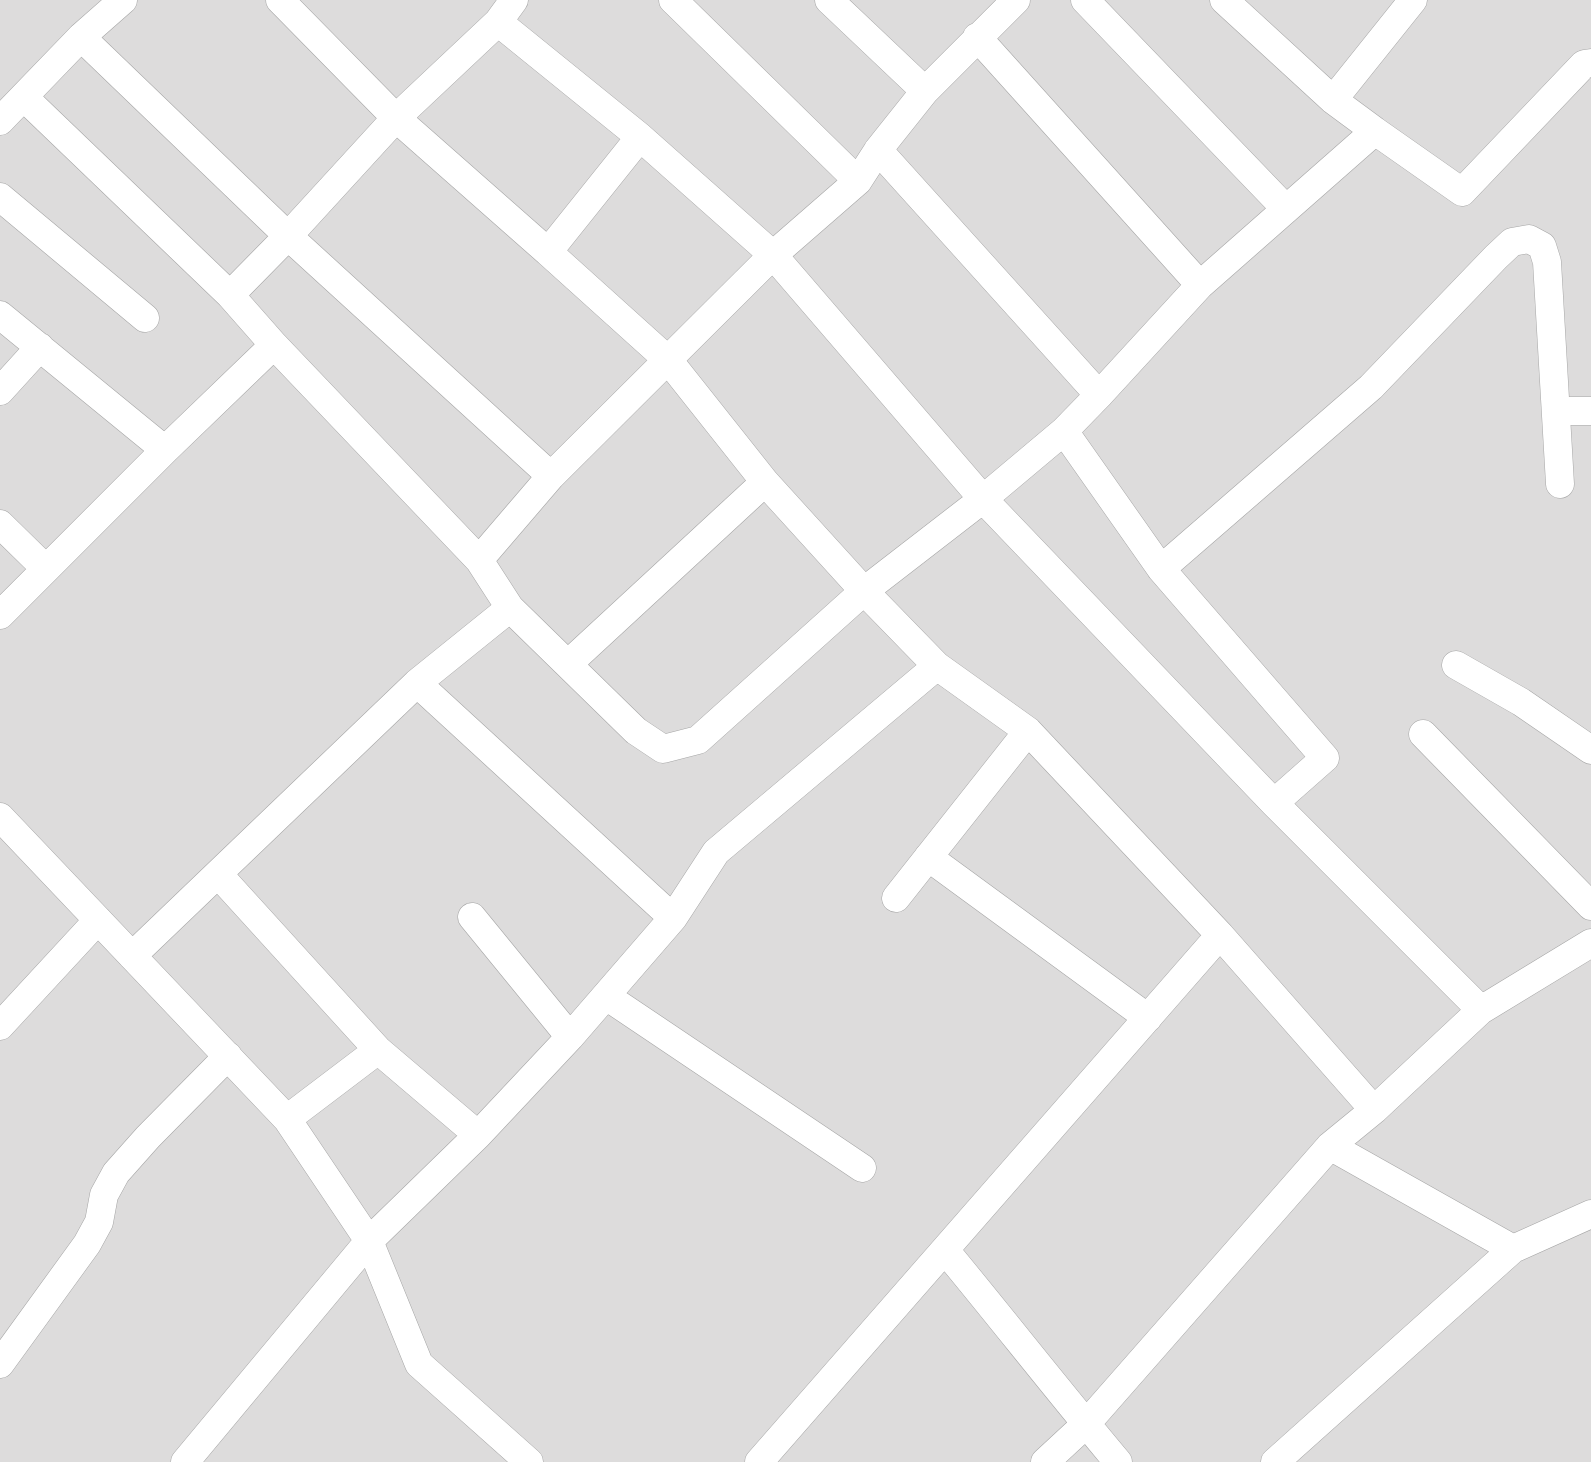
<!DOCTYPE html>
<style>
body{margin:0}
canvas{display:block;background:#f1ede4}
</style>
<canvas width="1591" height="1462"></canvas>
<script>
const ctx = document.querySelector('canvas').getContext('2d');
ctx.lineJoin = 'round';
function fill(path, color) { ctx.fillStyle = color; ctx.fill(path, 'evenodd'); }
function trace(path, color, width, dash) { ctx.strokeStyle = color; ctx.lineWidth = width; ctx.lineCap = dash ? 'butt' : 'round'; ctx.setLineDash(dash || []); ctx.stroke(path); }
fill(new Path2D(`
 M 0,0 L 1591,0 L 1591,1462 L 0,1462 Z`), '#dddcdc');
const minor = new Path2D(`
 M 280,0 L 396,118 L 548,252 L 640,137
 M 673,0 L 858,181
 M 829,0 L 925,91
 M 1085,0 L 1286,209
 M 1224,0 L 1333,100 L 1375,131 L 1462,192 L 1584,64 L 1591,63
 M 498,22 L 640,137 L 773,255 L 983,499 L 1274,803 L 1481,1010
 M 81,37 L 288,236 L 551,476
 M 977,37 L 1200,285
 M 1333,100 L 1413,0
 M 32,105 L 230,295
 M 0,121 L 81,37 L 123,0
 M 878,150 L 1099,395
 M 0,197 L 145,318
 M 548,252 L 669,361 L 765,482 L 568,664
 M 0,315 L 165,450
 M 274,345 L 479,560 L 510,608 L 636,731 L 663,749 L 698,740 L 864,591 L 983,499 L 1064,431 L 1099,395 L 1200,285 L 1375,131
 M 0,391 L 40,347
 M 1557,411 L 1591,411
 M 1064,431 L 1161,569 L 1325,758 L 1274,803
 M 0,524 L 46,569
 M 479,560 L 551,476 L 773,255 L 858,181 L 878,150 L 925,91 L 1016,0
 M 1161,569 L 1371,387 L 1496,257 L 1512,242 L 1529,239 L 1542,246 L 1547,262 L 1560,484
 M 0,615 L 165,450 L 274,345 L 230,295 L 288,236 L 396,118 L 498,22 L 514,0
 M 1456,665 L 1521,702 L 1591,750
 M 417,683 L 673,918
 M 1423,734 L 1591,906
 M 0,817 L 287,1119 L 378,1050 L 478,1135 L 570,1037 L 673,918 L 716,852 L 937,666
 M 928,857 L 1148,1018
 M 218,874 L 378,1050
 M 896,898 L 1028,731
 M 472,917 L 570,1037
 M 1220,935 L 1374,1110
 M 132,956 L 417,683 L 510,608
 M 606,996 L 862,1168
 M 0,1026 L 98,920
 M 287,1119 L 369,1241 L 419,1364 L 529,1462
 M 1330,1146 L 1513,1249 L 1591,1214
 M 945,1250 C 1003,1320 1059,1392 1118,1462
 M 0,1364 L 87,1244 L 99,1222 L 104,1195 L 116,1173 L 148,1137 L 228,1056
 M 185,1462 L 369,1241 L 478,1135
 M 759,1462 L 1220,935 L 1028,731 L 937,666 L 864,591 L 765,482
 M 1045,1462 L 1086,1424 L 1330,1146 L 1374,1110 L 1481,1010 L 1591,943
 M 1275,1462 L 1513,1249`);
trace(minor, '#a6a6a6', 29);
trace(minor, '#fff', 28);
</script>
